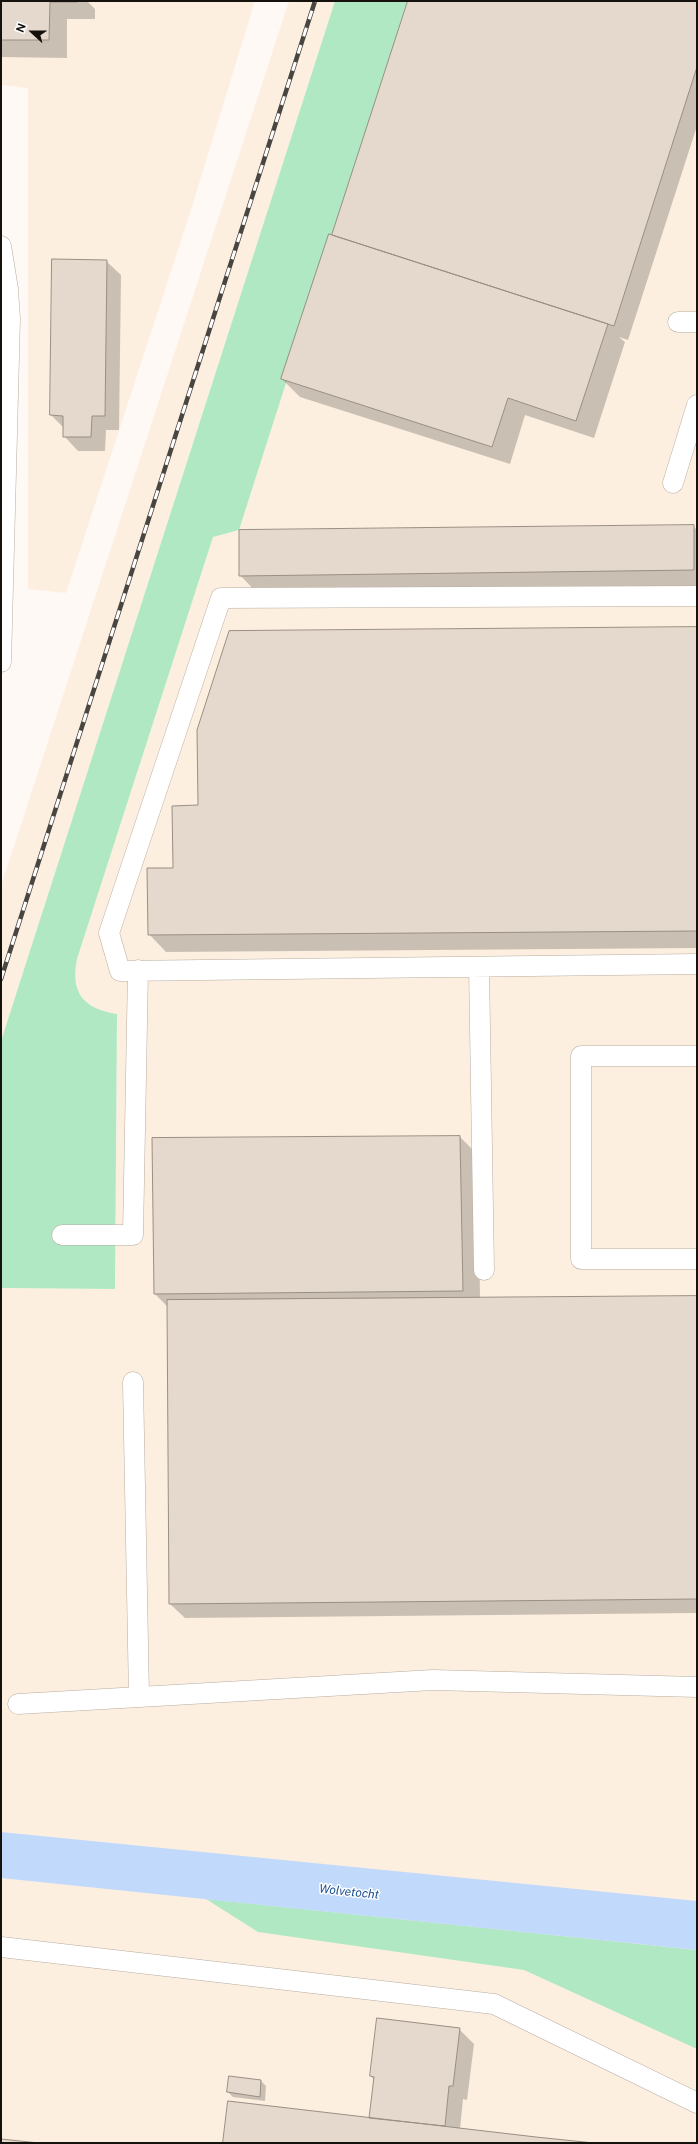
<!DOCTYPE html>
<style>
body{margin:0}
#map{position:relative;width:698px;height:2144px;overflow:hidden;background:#fef9f5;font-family:"Public Sans",sans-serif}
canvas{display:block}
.frame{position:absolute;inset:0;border:2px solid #15110d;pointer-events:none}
.north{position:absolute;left:12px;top:12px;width:40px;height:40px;-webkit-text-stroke:3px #fff;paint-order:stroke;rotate:291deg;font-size:11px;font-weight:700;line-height:16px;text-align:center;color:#15110d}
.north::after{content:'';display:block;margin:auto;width:14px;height:18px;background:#15110d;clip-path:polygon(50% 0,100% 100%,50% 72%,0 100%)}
</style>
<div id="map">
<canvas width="698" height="2144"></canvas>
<div class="frame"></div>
<div class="north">N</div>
</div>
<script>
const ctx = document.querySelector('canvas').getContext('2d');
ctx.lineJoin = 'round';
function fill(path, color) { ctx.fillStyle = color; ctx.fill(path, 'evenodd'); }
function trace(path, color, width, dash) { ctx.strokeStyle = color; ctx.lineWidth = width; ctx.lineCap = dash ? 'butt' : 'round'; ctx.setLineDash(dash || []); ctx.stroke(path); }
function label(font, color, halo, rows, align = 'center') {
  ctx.font = font + ' "Public Sans",sans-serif'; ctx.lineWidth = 3; ctx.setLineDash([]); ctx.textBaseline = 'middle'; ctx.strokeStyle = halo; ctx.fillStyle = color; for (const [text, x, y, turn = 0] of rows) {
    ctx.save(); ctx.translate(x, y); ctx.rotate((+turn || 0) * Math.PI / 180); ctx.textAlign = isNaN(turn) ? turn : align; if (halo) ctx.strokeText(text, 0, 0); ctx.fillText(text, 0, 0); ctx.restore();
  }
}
fill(new Path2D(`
 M 1,1 L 255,1 L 190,213 L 66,593 L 28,589 L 28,88 L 1,85 Z
 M 289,1 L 335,1 L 1,1041 L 1,886 Z
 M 697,1 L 697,2143 L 1,2143 L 1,1288 L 115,1289 L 117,1014 L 99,1011 L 87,1004 L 78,992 L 74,972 L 77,959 L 213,537 L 239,530 L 332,235 Z`), '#fdefe0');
fill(new Path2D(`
 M 335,1 L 408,1 L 239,530 L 213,537 L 77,959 C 70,993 84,1009 117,1014 L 115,1289 L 1,1288 L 1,1041 Z
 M 206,1899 L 697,1950 L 697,2049 L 524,1970 L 258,1932 Z`), '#b0e8c4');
fill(new Path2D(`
 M 1,1832 L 697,1901 L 697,1950 L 1,1878 Z`), '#c1dafc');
fill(new Path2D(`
 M 1,1 L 87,1 L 95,9 L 95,19 L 67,19 L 67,58 L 1,57 Z
 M 409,1 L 697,1 L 697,126 L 628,340 L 619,337 L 625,342 L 594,438 L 525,415 L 510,464 L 300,397 L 282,379 L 333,236 Z
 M 106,261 L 121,275 L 119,430 L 106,430 L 105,451 L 78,451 L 64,436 L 64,428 L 51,415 Z
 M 693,526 L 697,530 L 697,587 L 257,593 L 240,575 Z
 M 697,628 L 697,948 L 166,952 L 149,934 L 199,806 Z
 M 460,1137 L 478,1155 L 480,1298 L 697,1297 L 697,1613 L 185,1618 L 170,1604 L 168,1307 L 155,1294 Z
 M 459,2029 L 474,2044 L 467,2100 L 463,2099 L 460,2129 L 587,2143 L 224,2143 L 370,2119 L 374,2080 L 371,2076 Z
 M 261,2081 L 266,2086 L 265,2101 L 233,2097 L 228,2092 Z`), '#0003');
const building = new Path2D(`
 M 1,1 L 77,1 L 77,2 L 50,2 L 49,40 L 1,40 Z
 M 408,1 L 697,1 L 697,67 L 614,326 L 332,235 Z
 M 329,234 L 608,324 L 576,421 L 508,398 L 492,447 L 281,379 Z
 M 52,259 L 107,260 L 105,416 L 92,416 L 91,437 L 63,437 L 63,416 L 50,415 Z
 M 694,525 L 694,570 L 239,576 L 239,530 Z
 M 697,627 L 697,931 L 148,935 L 147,868 L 173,868 L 172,806 L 198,805 L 197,730 L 229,631 Z
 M 460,1136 L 463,1291 L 154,1294 L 152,1138 Z
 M 697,1296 L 697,1599 L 169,1604 L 167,1300 Z
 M 377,2018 L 460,2028 L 453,2086 L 449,2086 L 445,2126 L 369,2118 L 374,2077 L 370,2076 Z
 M 229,2076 L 261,2080 L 260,2097 L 227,2092 Z
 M 228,2101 L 536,2137 L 594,2143 L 223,2143 Z
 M 1,2139 L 39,2143 L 1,2143 Z`);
fill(building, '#e5d9cd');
trace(building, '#9a8f84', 1);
const lane = new Path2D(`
 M 1,246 L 8,289 L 10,319 L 1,662
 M 678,322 L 697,322
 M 673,483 L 697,405
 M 697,596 L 221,598 L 109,933 L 120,971 L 697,964
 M 479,967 L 484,1270
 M 697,1056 L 581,1056 L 581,1259 L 697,1259
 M 62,1235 L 133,1235 L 138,970
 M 133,1382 L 139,1697
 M 18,1704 L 433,1680 L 697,1687
 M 1,1947 L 494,2004 L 697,2103`);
trace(lane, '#b8ada1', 21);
trace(lane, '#fff', 20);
const rail = new Path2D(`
 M 1,979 L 315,1`);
trace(rail, '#494541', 4.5);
trace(rail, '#fff', 3, [9]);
label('italic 12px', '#1a5091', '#fff', [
 ["Wolvetocht",349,1892,6]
]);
</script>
